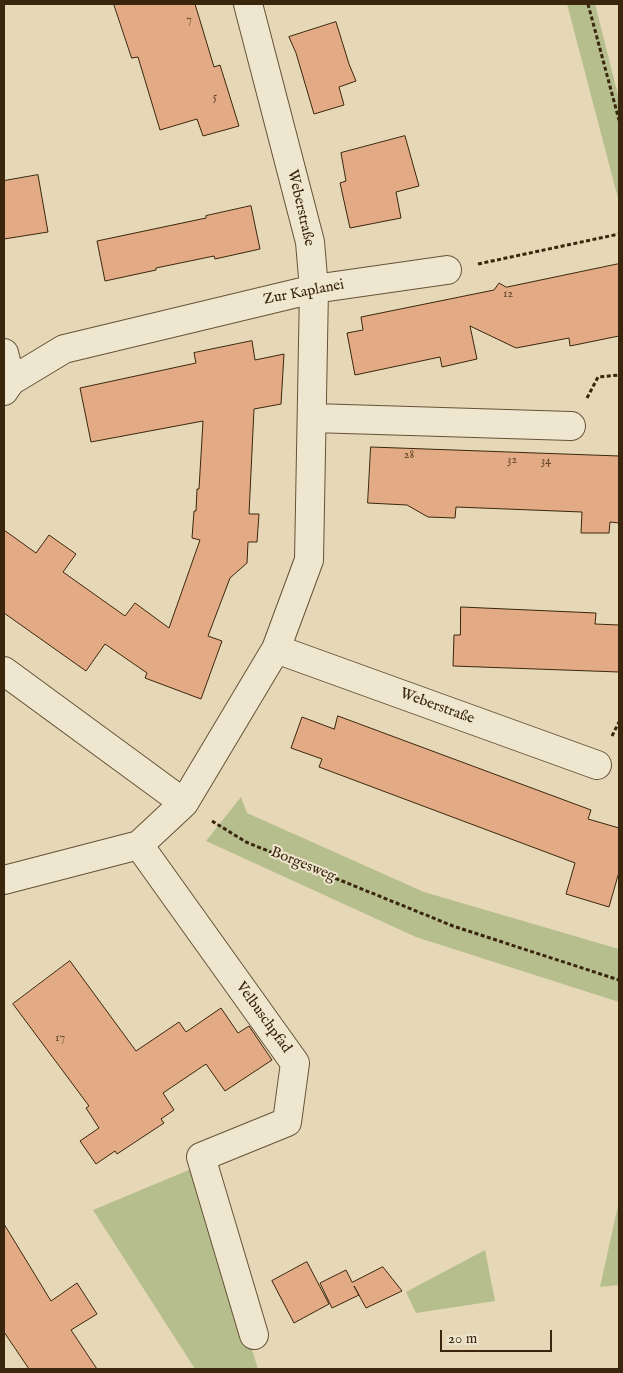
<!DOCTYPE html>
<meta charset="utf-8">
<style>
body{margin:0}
#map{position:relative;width:623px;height:1373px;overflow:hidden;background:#e6d8b6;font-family:"IM FELL English",serif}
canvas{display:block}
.frame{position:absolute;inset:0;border:5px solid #3a260c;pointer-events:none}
.scale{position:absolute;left:440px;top:1330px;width:112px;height:22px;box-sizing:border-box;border:2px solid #3a260c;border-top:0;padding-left:6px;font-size:15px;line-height:18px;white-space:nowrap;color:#3a260c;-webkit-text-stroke:4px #efe6d0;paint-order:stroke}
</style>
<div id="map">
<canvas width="623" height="1373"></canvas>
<div class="frame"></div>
<div class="scale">20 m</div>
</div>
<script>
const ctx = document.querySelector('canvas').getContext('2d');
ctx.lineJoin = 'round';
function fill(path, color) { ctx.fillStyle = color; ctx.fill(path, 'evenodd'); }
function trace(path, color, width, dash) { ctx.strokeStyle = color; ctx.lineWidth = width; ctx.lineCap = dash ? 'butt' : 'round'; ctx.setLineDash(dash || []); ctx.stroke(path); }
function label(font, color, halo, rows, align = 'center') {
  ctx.font = font + ' "IM FELL English",serif'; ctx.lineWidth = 4; ctx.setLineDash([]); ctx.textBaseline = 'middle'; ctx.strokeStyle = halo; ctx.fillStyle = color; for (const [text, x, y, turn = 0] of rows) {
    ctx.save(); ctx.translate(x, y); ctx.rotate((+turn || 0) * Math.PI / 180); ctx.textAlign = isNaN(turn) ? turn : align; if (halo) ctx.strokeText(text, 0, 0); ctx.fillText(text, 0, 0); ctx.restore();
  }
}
fill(new Path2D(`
 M 567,4 L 595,4 L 619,99 L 619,202 Z
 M 241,797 L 247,813 L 424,892 L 619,949 L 619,1002 L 416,937 L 206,841 Z
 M 196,1167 L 258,1369 L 195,1369 L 93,1210 Z
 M 619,1201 L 619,1285 L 600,1287 Z
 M 485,1250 L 495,1301 L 416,1313 L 406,1292 Z`), '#b6be8d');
const building = new Path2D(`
 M 114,4 L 195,4 L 214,67 L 220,65 L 239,126 L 203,136 L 197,119 L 160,130 L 138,57 L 132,58 Z
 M 336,22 L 349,64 L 356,81 L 339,87 L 344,105 L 314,114 L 296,53 L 289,37 Z
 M 405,136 L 419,186 L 396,192 L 401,218 L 350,228 L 340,183 L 346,181 L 341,153 Z
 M 38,175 L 48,232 L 4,239 L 4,181 Z
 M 251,206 L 260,249 L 215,259 L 214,256 L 156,268 L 156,270 L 105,281 L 97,241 L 206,218 L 206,216 Z
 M 619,264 L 619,336 L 570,346 L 569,338 L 516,348 L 470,326 L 477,359 L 442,367 L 440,357 L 355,375 L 347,333 L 363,330 L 361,317 L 494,290 L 499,283 L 506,287 Z
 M 252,341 L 255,360 L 284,354 L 281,404 L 254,409 L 249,514 L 259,514 L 257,542 L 248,542 L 247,563 L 230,578 L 208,636 L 222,641 L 201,699 L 145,678 L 147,673 L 105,644 L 86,671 L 4,613 L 4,530 L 36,553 L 49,535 L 76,554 L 63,572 L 125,616 L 135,603 L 169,628 L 200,540 L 192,538 L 194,511 L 196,511 L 197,489 L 199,489 L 203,421 L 91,442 L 80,388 L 196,363 L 194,353 Z
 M 371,447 L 619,456 L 619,523 L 610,522 L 609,533 L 581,533 L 582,512 L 456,507 L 455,518 L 428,517 L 407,505 L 368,503 Z
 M 461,607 L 596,613 L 595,624 L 619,625 L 619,672 L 453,666 L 454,635 L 460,635 Z
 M 338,716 L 591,810 L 588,819 L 619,828 L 619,872 L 609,907 L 566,894 L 575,863 L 319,767 L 322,759 L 291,748 L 302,717 L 334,729 Z
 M 70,961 L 136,1051 L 179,1022 L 186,1032 L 221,1008 L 238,1033 L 249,1026 L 272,1060 L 225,1091 L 206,1064 L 163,1093 L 174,1110 L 161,1119 L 164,1123 L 117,1154 L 115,1151 L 96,1164 L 80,1141 L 99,1128 L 86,1108 L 89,1106 L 13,1004 Z
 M 4,1224 L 51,1301 L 77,1283 L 97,1314 L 71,1330 L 97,1369 L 29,1369 L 4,1332 Z
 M 307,1262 L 329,1304 L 294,1323 L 272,1281 Z
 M 383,1267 L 402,1291 L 366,1308 L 354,1286 L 359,1295 L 332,1308 L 320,1283 L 346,1270 L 352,1282 Z`);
fill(building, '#e2ab85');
trace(building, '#3a260c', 1);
const street = new Path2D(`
 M 4,353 L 11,381
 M 4,391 L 11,381 L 64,349 L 314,289 L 447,270
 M 313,418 L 571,426
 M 276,649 L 597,765
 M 4,671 L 184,803
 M 139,845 L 295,1063 L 287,1122 L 201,1157 L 254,1335
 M 4,880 L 139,845 L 184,803 L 276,649 L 309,560 L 314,289 L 310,242 L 248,4`);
trace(street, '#655236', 30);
trace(new Path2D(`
 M 588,4 L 619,120
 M 478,264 L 619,234
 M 587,398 L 598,377 L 619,375
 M 612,736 L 619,722
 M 212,821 L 246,842 L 453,926 L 619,980`), '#3a260c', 3, [4, 2.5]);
trace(street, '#efe6d0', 28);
label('12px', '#64472a', null, [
 ["7",189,21],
 ["5",215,98],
 ["12",508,295],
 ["28",409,456],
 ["32",512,461],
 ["34",546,462],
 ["17",60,1039]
]);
label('15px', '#3a260c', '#efe6d0', [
 ["Weberstraße",300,208,77],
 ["Zur Kaplanei",304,293,-11],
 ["Weberstraße",437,707,20],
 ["Borgesweg",303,865,22],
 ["Velbuschpfad",263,1018,54]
]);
</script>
